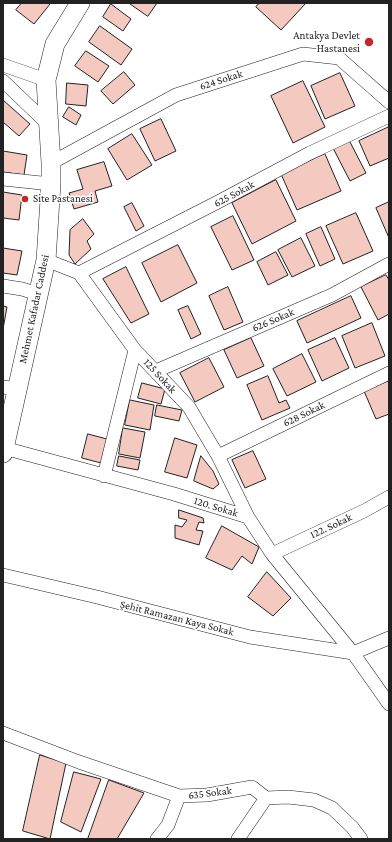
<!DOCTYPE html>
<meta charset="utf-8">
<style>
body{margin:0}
#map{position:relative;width:392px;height:842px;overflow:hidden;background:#fff;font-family:"Crimson Pro",serif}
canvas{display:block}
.frame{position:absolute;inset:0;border:4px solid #222;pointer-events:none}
</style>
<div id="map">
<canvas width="392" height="842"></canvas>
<div class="frame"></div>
</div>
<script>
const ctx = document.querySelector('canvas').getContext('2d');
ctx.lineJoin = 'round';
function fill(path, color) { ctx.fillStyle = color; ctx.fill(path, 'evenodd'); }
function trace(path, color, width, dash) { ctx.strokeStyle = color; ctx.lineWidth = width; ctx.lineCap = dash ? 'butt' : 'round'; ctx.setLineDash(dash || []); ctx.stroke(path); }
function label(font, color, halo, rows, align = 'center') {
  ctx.font = font + ' "Crimson Pro",serif'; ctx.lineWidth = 3; ctx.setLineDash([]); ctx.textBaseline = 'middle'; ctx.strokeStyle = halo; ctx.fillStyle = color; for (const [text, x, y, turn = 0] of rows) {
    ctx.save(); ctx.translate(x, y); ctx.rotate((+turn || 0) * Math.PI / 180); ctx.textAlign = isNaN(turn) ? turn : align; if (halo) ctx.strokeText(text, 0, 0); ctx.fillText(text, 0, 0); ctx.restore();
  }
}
const building = new Path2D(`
 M 22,3 L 49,3 L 50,4 L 34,24 L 16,10 Z
 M 129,3 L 157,3 L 148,16 Z
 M 260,3 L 306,3 L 281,30 L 256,7 Z
 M 111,4 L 131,19 L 123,31 L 103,17 Z
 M 100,26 L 132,49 L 121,65 L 89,42 Z
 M 86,51 L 109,66 L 98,82 L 75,66 Z
 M 124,72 L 135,85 L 113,104 L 101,91 Z
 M 340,73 L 355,106 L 325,119 L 311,86 Z
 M 303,81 L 325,127 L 293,143 L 271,96 Z
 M 67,83 L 88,85 L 86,106 L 66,104 Z
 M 3,100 L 30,124 L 19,136 L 3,122 Z
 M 69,107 L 81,115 L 76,125 L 63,117 Z
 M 161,119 L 176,151 L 155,161 L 140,129 Z
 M 389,127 L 389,158 L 370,166 L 359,141 Z
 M 132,134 L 152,165 L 127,180 L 108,149 Z
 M 349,140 L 366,173 L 350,181 L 333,148 Z
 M 3,151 L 27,155 L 24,175 L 3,172 Z
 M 325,154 L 341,191 L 297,210 L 281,174 Z
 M 104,162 L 112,186 L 95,191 L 98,202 L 74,209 L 69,193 L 83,189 L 77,170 Z
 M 276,180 L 296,221 L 252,244 L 232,203 Z
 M 3,192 L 22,195 L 19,220 L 3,218 Z
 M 389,202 L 389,238 L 376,208 Z
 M 132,203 L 144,226 L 136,231 L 124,207 Z
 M 356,213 L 373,251 L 343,264 L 326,226 Z
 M 233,216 L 254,260 L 232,270 L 211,227 Z
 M 83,219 L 94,234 L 87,241 L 91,249 L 75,264 L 69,255 L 70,230 Z
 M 321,227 L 335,259 L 320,266 L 306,234 Z
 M 301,238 L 315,266 L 292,277 L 278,250 Z
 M 178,245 L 197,283 L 161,302 L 142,263 Z
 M 3,248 L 22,251 L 17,275 L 3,273 Z
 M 276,252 L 288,275 L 268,285 L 257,262 Z
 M 126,267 L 149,314 L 131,323 L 103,279 Z
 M 386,275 L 389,280 L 389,314 L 378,320 L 361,287 Z
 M 228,287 L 243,322 L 224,330 L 209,296 Z
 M 351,296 L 361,318 L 307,343 L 297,321 Z
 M 3,306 L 7,307 L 3,329 Z
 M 188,306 L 201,334 L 191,339 L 178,310 Z
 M 372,323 L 385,356 L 355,368 L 342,336 Z
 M 251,338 L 264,366 L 237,378 L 224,350 Z
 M 335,338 L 349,368 L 322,381 L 308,350 Z
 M 302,354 L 316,382 L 287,396 L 273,369 Z
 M 209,358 L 224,387 L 195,402 L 180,373 Z
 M 268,376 L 279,403 L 286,400 L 290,408 L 262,420 L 247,385 Z
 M 389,381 L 389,414 L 376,419 L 364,391 Z
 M 142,383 L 165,389 L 161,404 L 138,398 Z
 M 130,400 L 154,405 L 150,430 L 125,425 Z
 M 157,405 L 182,410 L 179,421 L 155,416 Z
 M 123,428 L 145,432 L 140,458 L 119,454 Z
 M 88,434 L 107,439 L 101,463 L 82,458 Z
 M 175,438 L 197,445 L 187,478 L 165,472 Z
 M 253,451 L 266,479 L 245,488 L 232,460 Z
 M 119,456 L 140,460 L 138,470 L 117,466 Z
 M 201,456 L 213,471 L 219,484 L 213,489 L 194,481 Z
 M 179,510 L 203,518 L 204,523 L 199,522 L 196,530 L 203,531 L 199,545 L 175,538 L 175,525 L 182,527 L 187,520 L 179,518 Z
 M 222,526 L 259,547 L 252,564 L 242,556 L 232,570 L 206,558 Z
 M 267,572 L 291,598 L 273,616 L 248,597 Z
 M 40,755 L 66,763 L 50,839 L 23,831 Z
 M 74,772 L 101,779 L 81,832 L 61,822 Z
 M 109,780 L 144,793 L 117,839 L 88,839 Z`);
fill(building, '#f3c9c0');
trace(building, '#222', 1);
const street = new Path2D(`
 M 3,65 L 46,80
 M 3,81 L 49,125
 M 51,163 L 176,95 L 303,54 L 339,58 L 389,102
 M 3,179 L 51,184
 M 46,260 L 79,273 L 135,350 L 189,407 L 218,456 L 248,517
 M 79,273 L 216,203 L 310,153 L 389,116
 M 3,286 L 22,289 L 38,294
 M 156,371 L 332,295 L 389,264
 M 3,387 L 17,389
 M 4,448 L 174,494 L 248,517 L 272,554 L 353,653 L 389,704
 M 218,456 L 389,373
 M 104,476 L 135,350
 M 272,554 L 364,511 L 389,497
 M 3,575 L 97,597 L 250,637 L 353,653 L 389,638
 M 3,733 L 79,762 L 179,796 L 207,795 L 252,787 L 266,798 L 288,797 L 314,800 L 332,808 L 352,827 L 361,839
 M 157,839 L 168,825 L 179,796
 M 238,839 L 266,798`);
const secondary = new Path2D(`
 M 3,453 L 46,260 L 51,184 L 51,163 L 46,80 L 55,44 L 80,3`);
trace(street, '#222', 14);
trace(secondary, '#222', 20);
trace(street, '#fff', 13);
trace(secondary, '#fff', 19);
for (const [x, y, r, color] of [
 [369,42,5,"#c62828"],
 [25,199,4,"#c62828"]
]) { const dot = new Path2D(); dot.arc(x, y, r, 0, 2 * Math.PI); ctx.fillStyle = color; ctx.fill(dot); trace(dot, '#fff', 1.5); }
label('11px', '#222', '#fff', [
 ["Antakya Devlet",360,36],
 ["Hastanesi",360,49],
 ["Site Pastanesi",33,199,"left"]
], 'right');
label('11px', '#222', '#fff', [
 ["624 Sokak",221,80,-18],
 ["625 Sokak",234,194,-28],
 ["Mehmet Kafadar Caddesi",34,309,-78],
 ["626 Sokak",273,320,-23],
 ["125 Sokak",160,376,47],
 ["628 Sokak",304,414,-26],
 ["120. Sokak",216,507,17],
 ["122. Sokak",331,526,-25],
 ["Şehit Ramazan Kaya Sokak",177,618,14],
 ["635 Sokak",210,793,-7]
]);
</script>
